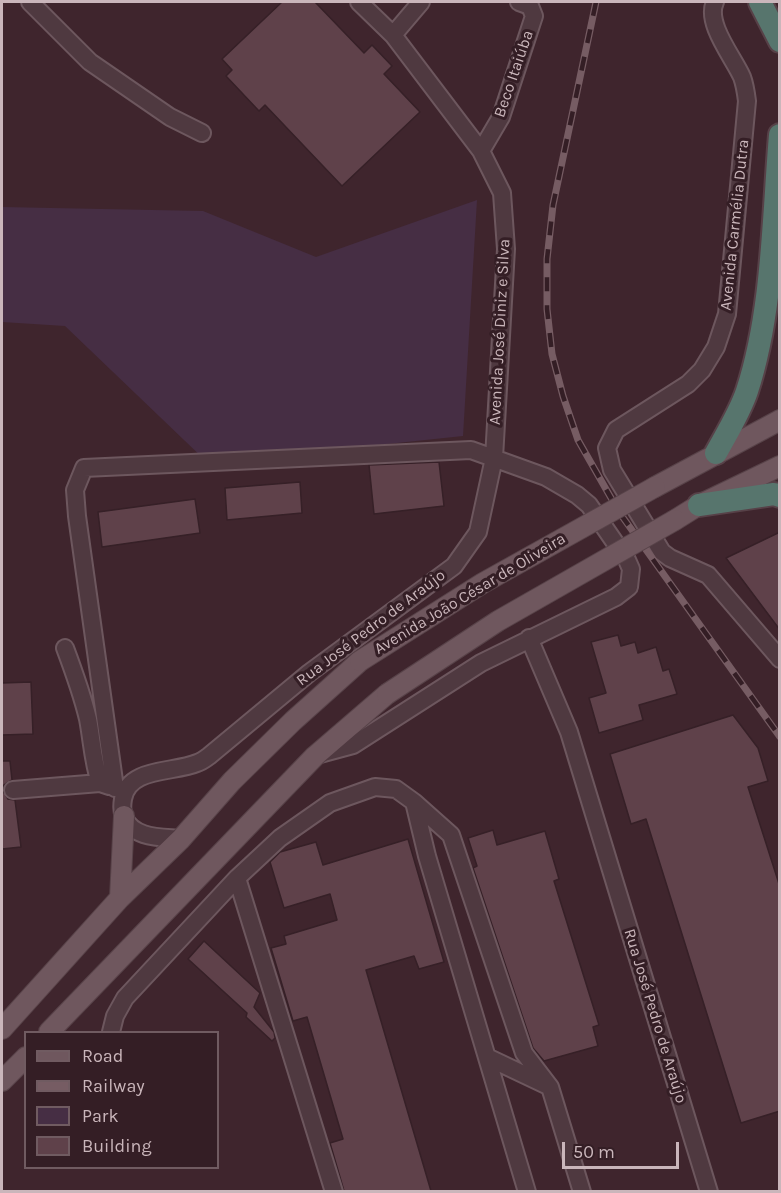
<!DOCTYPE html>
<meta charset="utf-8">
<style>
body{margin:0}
#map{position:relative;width:781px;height:1193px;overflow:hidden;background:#3f252d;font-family:Karla,sans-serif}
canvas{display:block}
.frame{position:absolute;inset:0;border:3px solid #cab6bb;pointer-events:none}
.legend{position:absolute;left:24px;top:1031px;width:195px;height:138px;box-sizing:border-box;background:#341e25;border:2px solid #705b61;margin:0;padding:8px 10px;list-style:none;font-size:18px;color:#cab6bb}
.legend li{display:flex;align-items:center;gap:12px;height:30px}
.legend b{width:30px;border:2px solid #705b61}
.scale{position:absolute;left:562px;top:1142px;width:117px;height:27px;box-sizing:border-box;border:3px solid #cab6bb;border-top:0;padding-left:8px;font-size:18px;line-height:21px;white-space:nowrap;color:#cab6bb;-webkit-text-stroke:4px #341e25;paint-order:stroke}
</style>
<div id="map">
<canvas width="781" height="1193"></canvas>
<div class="frame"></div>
<ul class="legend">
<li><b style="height:8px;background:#6f575e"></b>Road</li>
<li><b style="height:8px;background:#765c63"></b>Railway</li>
<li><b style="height:16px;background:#462e44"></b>Park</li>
<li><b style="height:16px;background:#5f414a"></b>Building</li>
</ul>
<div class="scale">50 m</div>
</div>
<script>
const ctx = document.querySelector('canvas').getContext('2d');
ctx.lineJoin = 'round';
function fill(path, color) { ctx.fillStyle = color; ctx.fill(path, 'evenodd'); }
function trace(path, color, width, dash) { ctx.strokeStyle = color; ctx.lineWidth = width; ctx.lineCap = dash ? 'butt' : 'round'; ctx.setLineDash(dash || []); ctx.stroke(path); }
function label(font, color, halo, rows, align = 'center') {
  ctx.font = font + ' Karla,sans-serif'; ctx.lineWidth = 6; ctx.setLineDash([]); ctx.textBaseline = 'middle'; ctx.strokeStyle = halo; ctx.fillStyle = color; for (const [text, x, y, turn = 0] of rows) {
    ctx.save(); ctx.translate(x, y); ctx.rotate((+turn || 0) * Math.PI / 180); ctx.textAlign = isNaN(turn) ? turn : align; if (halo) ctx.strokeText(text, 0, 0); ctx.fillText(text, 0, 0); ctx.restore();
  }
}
fill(new Path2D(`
 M 477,200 L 463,436 L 208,463 L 65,326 L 2,322 L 2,207 L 203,211 L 316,257 Z`), '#462e44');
const building = new Path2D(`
 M 282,2 L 315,2 L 364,53 L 372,45 L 392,66 L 384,74 L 420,112 L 342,186 L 265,105 L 259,111 L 226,76 L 232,70 L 222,59 Z
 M 439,462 L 444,506 L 374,514 L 369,465 Z
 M 300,482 L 302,513 L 227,520 L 225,488 Z
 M 195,499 L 200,533 L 102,547 L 98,512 Z
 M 780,532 L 780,630 L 726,558 Z
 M 618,635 L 621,646 L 635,642 L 638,653 L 656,647 L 663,671 L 669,669 L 677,694 L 639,705 L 643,720 L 599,733 L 589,698 L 606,693 L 591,642 Z
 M 31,682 L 33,734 L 2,735 L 2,683 Z
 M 733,715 L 758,748 L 768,781 L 748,787 L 780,887 L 780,1111 L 741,1123 L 646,819 L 631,824 L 610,754 Z
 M 2,761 L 10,761 L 12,780 L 4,785 L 3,791 L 8,799 L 15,800 L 21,847 L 2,849 Z
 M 493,830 L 497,845 L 545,831 L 559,879 L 554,881 L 599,1025 L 593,1027 L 598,1046 L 544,1061 L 533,1048 L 473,868 L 477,866 L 468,838 Z
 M 408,839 L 444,962 L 419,969 L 414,956 L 366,970 L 431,1191 L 344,1191 L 330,1143 L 343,1139 L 307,1017 L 293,1021 L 271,948 L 286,944 L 284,936 L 337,920 L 330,894 L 284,908 L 270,862 L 280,852 L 316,842 L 323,865 Z
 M 204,941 L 260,993 L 254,1007 L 274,1032 L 275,1038 L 272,1041 L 246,1017 L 247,1013 L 188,959 Z`);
fill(building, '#5f414a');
trace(building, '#362027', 1.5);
const minor = new Path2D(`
 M 30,2 L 90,62 L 170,117 L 202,133
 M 715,2 C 705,23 733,57 742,77 C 745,85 746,93 747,101 L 727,314 L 716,347 L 702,370 L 688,384 L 616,430 L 607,448 L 612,470 L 662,552 L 670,558 L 708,575 L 780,659
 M 393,35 L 421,2
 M 481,151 L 501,117 L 534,16 L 530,6 L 519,2
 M 529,638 L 569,732 L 709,1192
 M 65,648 C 74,672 82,694 88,719 C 92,740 93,762 100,783
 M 115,788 L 77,516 L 75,490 L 84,468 L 471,450 L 546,477 L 577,495 L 589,505 L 627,560 L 631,569 L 629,587 L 616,597 L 481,663 L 353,745 L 316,755
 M 13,790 L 100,783 L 109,786
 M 414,802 L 451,835 L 524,1053 L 550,1087 L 582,1192
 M 181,839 C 162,837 133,839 124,817 C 122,812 122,805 123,799 C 128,767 174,773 197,763 C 201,762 205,759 209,756 L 309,673 L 454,566 L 478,532 L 494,458 L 506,249 L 502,193 L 481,151 L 393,35 L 359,2
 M 237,878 L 334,1192
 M 111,1032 L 115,1016 L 125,998 L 237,878 L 280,838 L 330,803 L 375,787 L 396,789 L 414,802 L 427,856 L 527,1192
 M 487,1057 L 546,1085`);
const major = new Path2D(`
 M 655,487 L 780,420
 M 675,520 L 699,505 L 780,466
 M 120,898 L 124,816
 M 2,1029 L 120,898 L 181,839 L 232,781 L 293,721 L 360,661
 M 49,1032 L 315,756 L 387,694
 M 2,1081 L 26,1057`);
const highway = new Path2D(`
 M 760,2 L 780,41
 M 716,453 C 727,433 740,412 747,391 C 773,311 773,218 780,135
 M 699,505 L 774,494 L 780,496`);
trace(minor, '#6d575e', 20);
trace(major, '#584349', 22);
trace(highway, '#574148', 26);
trace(minor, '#4f3940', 16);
trace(major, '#6f575e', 20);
trace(highway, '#57756d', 22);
const rail = new Path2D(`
 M 596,2 L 553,205 L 547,259 L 547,309 L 552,354 L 563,396 L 578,440 L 619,512 L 780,737`);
trace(rail, '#765c63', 7);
trace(rail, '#341e25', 4.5, [14]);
const majorBridge = new Path2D(`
 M 360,661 L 483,583 L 655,487
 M 387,694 L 498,621 L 675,520`);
trace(majorBridge, '#584349', 22, []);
trace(majorBridge, '#6f575e', 20);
label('16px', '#cab6bb', '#341e25', [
 ["Beco Itaiúba",514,74,-71],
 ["Avenida Carmélia Dutra",735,225,-84],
 ["Avenida José Diniz e Silva",500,332,-87],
 ["Avenida João César de Oliveira",470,594,-31],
 ["Rua José Pedro de Araújo",371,628,-37],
 ["Rua José Pedro de Araújo",655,1016,73]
]);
</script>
